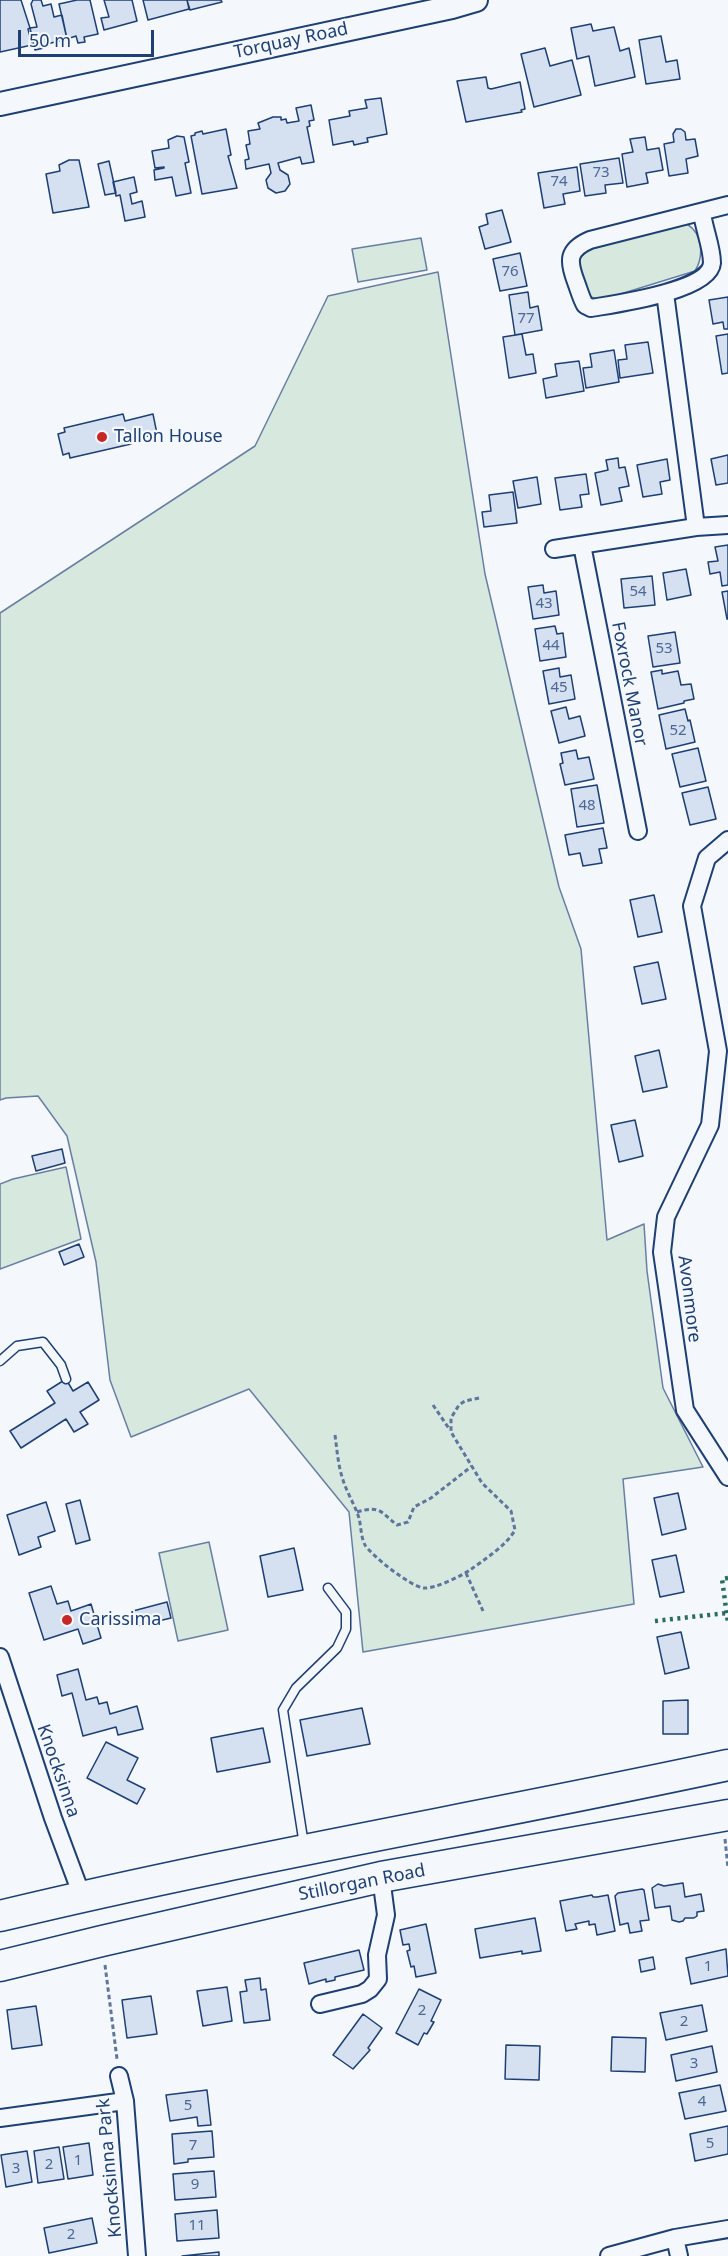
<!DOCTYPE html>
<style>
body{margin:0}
#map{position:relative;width:728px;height:2256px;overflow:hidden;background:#f4f7fb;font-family:"Noto Sans",sans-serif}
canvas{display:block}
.scale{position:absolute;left:18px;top:30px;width:136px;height:27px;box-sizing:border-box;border:3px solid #1d3f73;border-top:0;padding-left:8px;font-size:18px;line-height:21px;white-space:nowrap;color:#1d3f73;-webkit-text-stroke:4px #f4f7fb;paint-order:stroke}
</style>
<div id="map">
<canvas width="728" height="2256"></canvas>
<div class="scale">50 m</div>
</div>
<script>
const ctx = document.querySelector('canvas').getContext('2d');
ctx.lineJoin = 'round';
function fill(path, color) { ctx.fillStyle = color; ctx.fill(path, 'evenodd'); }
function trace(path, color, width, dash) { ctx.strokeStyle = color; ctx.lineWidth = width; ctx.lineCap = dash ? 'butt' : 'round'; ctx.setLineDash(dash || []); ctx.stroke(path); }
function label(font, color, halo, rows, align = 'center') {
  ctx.font = font + ' "Noto Sans",sans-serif'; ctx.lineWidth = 4.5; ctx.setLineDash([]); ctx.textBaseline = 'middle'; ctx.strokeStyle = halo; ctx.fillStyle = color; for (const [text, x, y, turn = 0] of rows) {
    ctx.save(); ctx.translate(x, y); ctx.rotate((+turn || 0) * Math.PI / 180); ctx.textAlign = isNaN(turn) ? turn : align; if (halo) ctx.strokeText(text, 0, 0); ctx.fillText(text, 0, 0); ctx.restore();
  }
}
const green = new Path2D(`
 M 687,224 C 703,234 704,256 695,271 L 601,300 L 591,297 C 582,283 572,265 585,250 L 641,233 Z
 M 421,238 L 427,270 L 358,282 L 352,249 Z
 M 438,272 L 485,574 L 559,887 L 581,949 L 607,1240 L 644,1224 L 647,1271 L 663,1388 L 703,1467 L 623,1479 L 634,1604 L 363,1652 L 349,1512 L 249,1389 L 131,1437 L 110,1380 L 96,1262 L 67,1136 L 38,1096 L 6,1098 L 0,1100 L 0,613 L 255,446 L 328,296 Z
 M 66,1167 L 81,1239 L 0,1269 L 0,1184 L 13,1179 Z
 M 209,1542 L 228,1630 L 178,1641 L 159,1553 Z`);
fill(green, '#d7e8df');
trace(green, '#687fa3', 1.5);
const building = new Path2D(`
 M 0,0 L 21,0 L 30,28 L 28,29 L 32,45 L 0,52 Z
 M 33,0 L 41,0 L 43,6 L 51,4 L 54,17 L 62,15 L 67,39 L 43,45 L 44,48 L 35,50 L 30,28 L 37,27 L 31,4 Z
 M 77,0 L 90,0 L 98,34 L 84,37 L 85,42 L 78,43 L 76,36 L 67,39 L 59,4 Z
 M 104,0 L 132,0 L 137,21 L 104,30 L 101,18 L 109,17 Z
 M 143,0 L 187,0 L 189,9 L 148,20 Z
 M 187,0 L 221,0 L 222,2 L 190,10 Z
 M 591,24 L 593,31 L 614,27 L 620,51 L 629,48 L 635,77 L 595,86 L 589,56 L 577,59 L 571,28 Z
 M 661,36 L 666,62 L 677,60 L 680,79 L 646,84 L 639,40 Z
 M 545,48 L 550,66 L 572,60 L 581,95 L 534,107 L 521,54 Z
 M 486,77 L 488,88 L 491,89 L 520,82 L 525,109 L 521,110 L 522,112 L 466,122 L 457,81 Z
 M 381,98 L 387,134 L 367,138 L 368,142 L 354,145 L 353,141 L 333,145 L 329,120 L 350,116 L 349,111 L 367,108 L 365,100 Z
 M 311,105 L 314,120 L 309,121 L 310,126 L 307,127 L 314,162 L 302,164 L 300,157 L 278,163 L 280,170 L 288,175 L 290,184 L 285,191 L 276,193 L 268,188 L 266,180 L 271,173 L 269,164 L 246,169 L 245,160 L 249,159 L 246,145 L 250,144 L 248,131 L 260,129 L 258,123 L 273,117 L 281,117 L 281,120 L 286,119 L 287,123 L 299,121 L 296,108 Z
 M 226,129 L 231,155 L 228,156 L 237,188 L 202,194 L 191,136 L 195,135 L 195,133 L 202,131 L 203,134 Z
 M 676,129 L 681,129 L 685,132 L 686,140 L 695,139 L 698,156 L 686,159 L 688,173 L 669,176 L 664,144 L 674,142 L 673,134 Z
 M 177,136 L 184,137 L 189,162 L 185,163 L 191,193 L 176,196 L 172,177 L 155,180 L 154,170 L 164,168 L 164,167 L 155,168 L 152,151 L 169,148 L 168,140 Z
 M 645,137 L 647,150 L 659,148 L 663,170 L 646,173 L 648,183 L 627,187 L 622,154 L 633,152 L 630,139 Z
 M 619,158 L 623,183 L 605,185 L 606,193 L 585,196 L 580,164 Z
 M 69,160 L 79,160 L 89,207 L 53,213 L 46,174 L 60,171 L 59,165 Z
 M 109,161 L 116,193 L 105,195 L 98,164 Z
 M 577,167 L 580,191 L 563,194 L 565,204 L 544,208 L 538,173 Z
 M 134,177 L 137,192 L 130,194 L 132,204 L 142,201 L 145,217 L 125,221 L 120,195 L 116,196 L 113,182 Z
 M 502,210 L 511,242 L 485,249 L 479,227 L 488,224 L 486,214 Z
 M 520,253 L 527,286 L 500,291 L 493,259 Z
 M 528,292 L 530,308 L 538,306 L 542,330 L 515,335 L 509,295 Z
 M 728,297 L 728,329 L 724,329 L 723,322 L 713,324 L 709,300 Z
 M 522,334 L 526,355 L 533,354 L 536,373 L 509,378 L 503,337 Z
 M 728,334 L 728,373 L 722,374 L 716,336 Z
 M 648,342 L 653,373 L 620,378 L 618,360 L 627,359 L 625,345 Z
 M 614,350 L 619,382 L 586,388 L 583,368 L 592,367 L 590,354 Z
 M 579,361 L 584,391 L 546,398 L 543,379 L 557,376 L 555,364 Z
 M 123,414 L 125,421 L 153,414 L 157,434 L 130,440 L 131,444 L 70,458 L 69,453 L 63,455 L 58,434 L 65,432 L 64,428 Z
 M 728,455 L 728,483 L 716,485 L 711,459 Z
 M 618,458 L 619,468 L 625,467 L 629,486 L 619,488 L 622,501 L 601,505 L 595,473 L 608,470 L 606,460 Z
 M 667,459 L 670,480 L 660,482 L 662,494 L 643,497 L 637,465 Z
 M 586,474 L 589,494 L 580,495 L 582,507 L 560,510 L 555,478 Z
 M 537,477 L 541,504 L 518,508 L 513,481 Z
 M 513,492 L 517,523 L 484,527 L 482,512 L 491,511 L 489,495 Z
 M 728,545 L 728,585 L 722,586 L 720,572 L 710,574 L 708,562 L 718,561 L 715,547 Z
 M 686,569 L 691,595 L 667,600 L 663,573 Z
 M 652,576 L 655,605 L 624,608 L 621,579 Z
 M 543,585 L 544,593 L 556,591 L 559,615 L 533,619 L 528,587 Z
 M 728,591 L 728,619 L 727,619 L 722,592 Z
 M 555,626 L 557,634 L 563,633 L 566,657 L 540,661 L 535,629 Z
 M 675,632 L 680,663 L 653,667 L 648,636 Z
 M 559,668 L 560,677 L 571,675 L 575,699 L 549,704 L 543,671 Z
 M 662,670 L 662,674 L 678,671 L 681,685 L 691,684 L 694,699 L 684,701 L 684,703 L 658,709 L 651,672 Z
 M 566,707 L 569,719 L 580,716 L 585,736 L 559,743 L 551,711 Z
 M 685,709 L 688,721 L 690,720 L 695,742 L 666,749 L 659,715 Z
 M 698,748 L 706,781 L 680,787 L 672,754 Z
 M 576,750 L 578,759 L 589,757 L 594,779 L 565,785 L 560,764 L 563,763 L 561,753 Z
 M 597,785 L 604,823 L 577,827 L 571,789 Z
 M 708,787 L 716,819 L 690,825 L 682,793 Z
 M 603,828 L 607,848 L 599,849 L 602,863 L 583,866 L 580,853 L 569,855 L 565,835 Z
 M 654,895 L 662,932 L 638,937 L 630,900 Z
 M 658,962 L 666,999 L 642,1004 L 634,967 Z
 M 659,1050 L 667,1087 L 643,1092 L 635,1056 Z
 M 635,1120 L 643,1156 L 619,1162 L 611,1125 Z
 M 62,1149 L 65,1163 L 36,1171 L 32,1156 Z
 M 79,1244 L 84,1257 L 64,1265 L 59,1252 Z
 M 66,1379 L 73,1391 L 88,1382 L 99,1400 L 80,1412 L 88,1424 L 74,1432 L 66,1419 L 21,1448 L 10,1431 L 55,1403 L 47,1391 Z
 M 678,1493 L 686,1529 L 662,1535 L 654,1498 Z
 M 80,1500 L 90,1540 L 76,1544 L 66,1504 Z
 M 46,1502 L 55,1531 L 38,1537 L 41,1547 L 19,1555 L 7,1515 Z
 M 294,1548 L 303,1590 L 268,1597 L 260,1556 Z
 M 676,1555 L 684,1592 L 660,1597 L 652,1560 Z
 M 51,1586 L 57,1604 L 68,1601 L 71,1611 L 91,1604 L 101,1638 L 83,1644 L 78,1629 L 44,1640 L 29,1593 Z
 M 167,1602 L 171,1618 L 137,1626 L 133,1611 Z
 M 681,1632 L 689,1668 L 665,1674 L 657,1637 Z
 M 78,1669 L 86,1700 L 97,1697 L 99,1704 L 107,1702 L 110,1714 L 137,1706 L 143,1729 L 118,1735 L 116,1727 L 83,1736 L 72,1693 L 62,1696 L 57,1675 Z
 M 688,1700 L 688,1734 L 663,1734 L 663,1701 Z
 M 362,1708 L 370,1744 L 307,1756 L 300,1720 Z
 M 263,1728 L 270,1762 L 217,1772 L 211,1738 Z
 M 106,1742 L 138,1758 L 127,1780 L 145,1789 L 137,1804 L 87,1778 Z
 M 683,1883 L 685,1897 L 701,1894 L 704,1911 L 697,1912 L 697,1916 L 694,1918 L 685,1918 L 683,1921 L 679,1922 L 672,1920 L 670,1906 L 655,1908 L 652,1888 L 658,1884 L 664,1886 Z
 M 642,1889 L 644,1890 L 649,1920 L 640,1921 L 642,1931 L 630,1933 L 628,1923 L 620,1925 L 615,1896 L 618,1893 Z
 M 592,1895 L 593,1897 L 597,1897 L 608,1895 L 615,1931 L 597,1935 L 595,1924 L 589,1925 L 589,1921 L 575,1924 L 577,1929 L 566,1931 L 560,1901 Z
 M 535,1918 L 541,1951 L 522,1954 L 522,1951 L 480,1958 L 475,1929 Z
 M 426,1924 L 436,1973 L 416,1977 L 414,1966 L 411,1967 L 407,1951 L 410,1950 L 409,1944 L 403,1945 L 400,1930 Z
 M 726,1949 L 728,1976 L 691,1984 L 686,1958 Z
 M 359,1950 L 364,1970 L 335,1977 L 335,1980 L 326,1982 L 326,1979 L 309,1984 L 304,1963 Z
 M 653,1957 L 655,1969 L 641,1972 L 639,1960 Z
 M 260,1978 L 261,1990 L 266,1989 L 270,2020 L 244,2023 L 240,1992 L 247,1991 L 245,1980 Z
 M 227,1987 L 232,2021 L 203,2026 L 197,1991 Z
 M 419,1989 L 441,2000 L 431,2021 L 434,2022 L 427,2034 L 424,2033 L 418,2045 L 396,2033 Z
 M 151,1996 L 157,2034 L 127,2038 L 122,2000 Z
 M 702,2005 L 707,2031 L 666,2040 L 660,2013 Z
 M 36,2006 L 42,2045 L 12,2049 L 7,2010 Z
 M 363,2014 L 382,2028 L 368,2048 L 370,2050 L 353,2069 L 333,2055 Z
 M 612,2037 L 646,2038 L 645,2072 L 611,2071 Z
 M 506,2045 L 540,2046 L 539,2080 L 505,2079 Z
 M 712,2046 L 717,2072 L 676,2081 L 671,2055 Z
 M 720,2085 L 726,2111 L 685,2119 L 679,2093 Z
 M 207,2090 L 211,2125 L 198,2126 L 197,2117 L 170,2121 L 166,2095 Z
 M 728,2126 L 728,2154 L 695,2161 L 690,2134 Z
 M 212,2131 L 214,2157 L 188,2159 L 188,2162 L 174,2164 L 172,2134 Z
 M 89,2143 L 93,2175 L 68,2179 L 63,2147 Z
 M 59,2147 L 64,2179 L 38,2183 L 34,2151 Z
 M 27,2151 L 32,2182 L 6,2187 L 1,2155 Z
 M 214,2171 L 216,2197 L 175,2200 L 173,2174 Z
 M 217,2210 L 219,2238 L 177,2241 L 175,2214 Z
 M 92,2218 L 97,2243 L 49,2253 L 44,2228 Z
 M 219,2252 L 219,2256 L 182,2256 Z`);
fill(building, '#d5e0f0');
trace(building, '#1d3f73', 1.5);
const lane = new Path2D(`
 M 0,1361 L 17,1346 L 43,1342 L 61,1365 L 66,1379
 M 304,1845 L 283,1710 L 296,1688 L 337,1648 L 346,1629 L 346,1612 L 328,1588`);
const street = new Path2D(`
 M 702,213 C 704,229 712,247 712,263 C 710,291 614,304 591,308 L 585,305 C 581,298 579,290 576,282 C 568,261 567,250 590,240 L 728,205
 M 665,293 L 696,527
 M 582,545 L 638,831
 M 554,549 L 696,527 L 728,525
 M 728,840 L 707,858 L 692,906 L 718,1051 L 710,1125 L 666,1217 L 662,1252 L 685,1410 L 728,1477
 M 0,1657 L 53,1818 L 82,1896
 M 320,2004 L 362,1994 L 370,1989 L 378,1979 L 377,1955 L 386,1915 L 381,1877
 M 119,2076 L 125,2101 L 137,2256
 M 0,2118 L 125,2101
 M 675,2238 L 679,2256
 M 609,2256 L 675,2238 L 728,2229`);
const secondary = new Path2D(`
 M 0,104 L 452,7 L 476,0`);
const highway = new Path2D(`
 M 0,1916 C 241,1858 486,1817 728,1765
 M 0,1966 L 102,1941 L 381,1877 L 728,1815`);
trace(lane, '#1d3f73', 11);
trace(street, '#1d3f73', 20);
trace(secondary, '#1d3f73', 26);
trace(highway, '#1d3f73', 33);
trace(new Path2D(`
 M 433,1405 L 450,1430
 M 335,1435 C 337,1450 338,1465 343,1480 C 347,1493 355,1505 359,1518 C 361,1526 361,1538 365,1545 C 372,1556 411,1587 424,1588 C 435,1589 461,1576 470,1570 C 485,1559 506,1546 515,1530 L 511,1511 L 482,1483 L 451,1432 L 451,1418 L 459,1405 L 465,1401 L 479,1398
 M 357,1512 C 381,1505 380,1512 397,1525 L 408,1522 L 414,1507 L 431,1498 L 472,1466
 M 466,1573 L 483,1611
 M 725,1839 L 728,1868
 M 105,1965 L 117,2059`), '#5e769c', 3, [4.5, 3]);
trace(lane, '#f4f7fb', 8);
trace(street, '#f4f7fb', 16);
trace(secondary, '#f4f7fb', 22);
trace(highway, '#f4f7fb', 30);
trace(new Path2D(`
 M 728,1578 L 722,1579 L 728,1623
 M 655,1621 L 727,1613`), '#2c6c60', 4.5, [3, 4.5]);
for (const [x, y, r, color] of [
 [102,437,6,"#c62828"],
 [67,1620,6,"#c62828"]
]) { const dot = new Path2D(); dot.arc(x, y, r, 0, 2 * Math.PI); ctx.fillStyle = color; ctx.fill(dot); trace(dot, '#f4f7fb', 2); }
label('15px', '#4b6792', null, [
 ["73",601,173],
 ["74",559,182],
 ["76",510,272],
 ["77",526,319],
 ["54",638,592],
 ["43",544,604],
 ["44",551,646],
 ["53",664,649],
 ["45",559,688],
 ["52",678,731],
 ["48",587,806],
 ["1",708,1967],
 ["2",422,2011],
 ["2",684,2022],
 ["3",694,2064],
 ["4",702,2102],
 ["5",188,2106],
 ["5",710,2144],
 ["7",193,2146],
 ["1",78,2161],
 ["2",49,2165],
 ["3",16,2169],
 ["9",195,2185],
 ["11",197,2226],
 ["2",71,2235]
]);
label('18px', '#1d3f73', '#f4f7fb', [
 ["Torquay Road",291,41,-12],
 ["Foxrock Manor",629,684,79],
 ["Avonmore",689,1299,83],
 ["Knocksinna",58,1771,71],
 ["Stillorgan Road",362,1883,-11],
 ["Knocksinna Park",110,2168,-95]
]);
label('18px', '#1d3f73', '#f4f7fb', [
 ["Tallon House",114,437],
 ["Carissima",79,1620]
], 'left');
</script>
